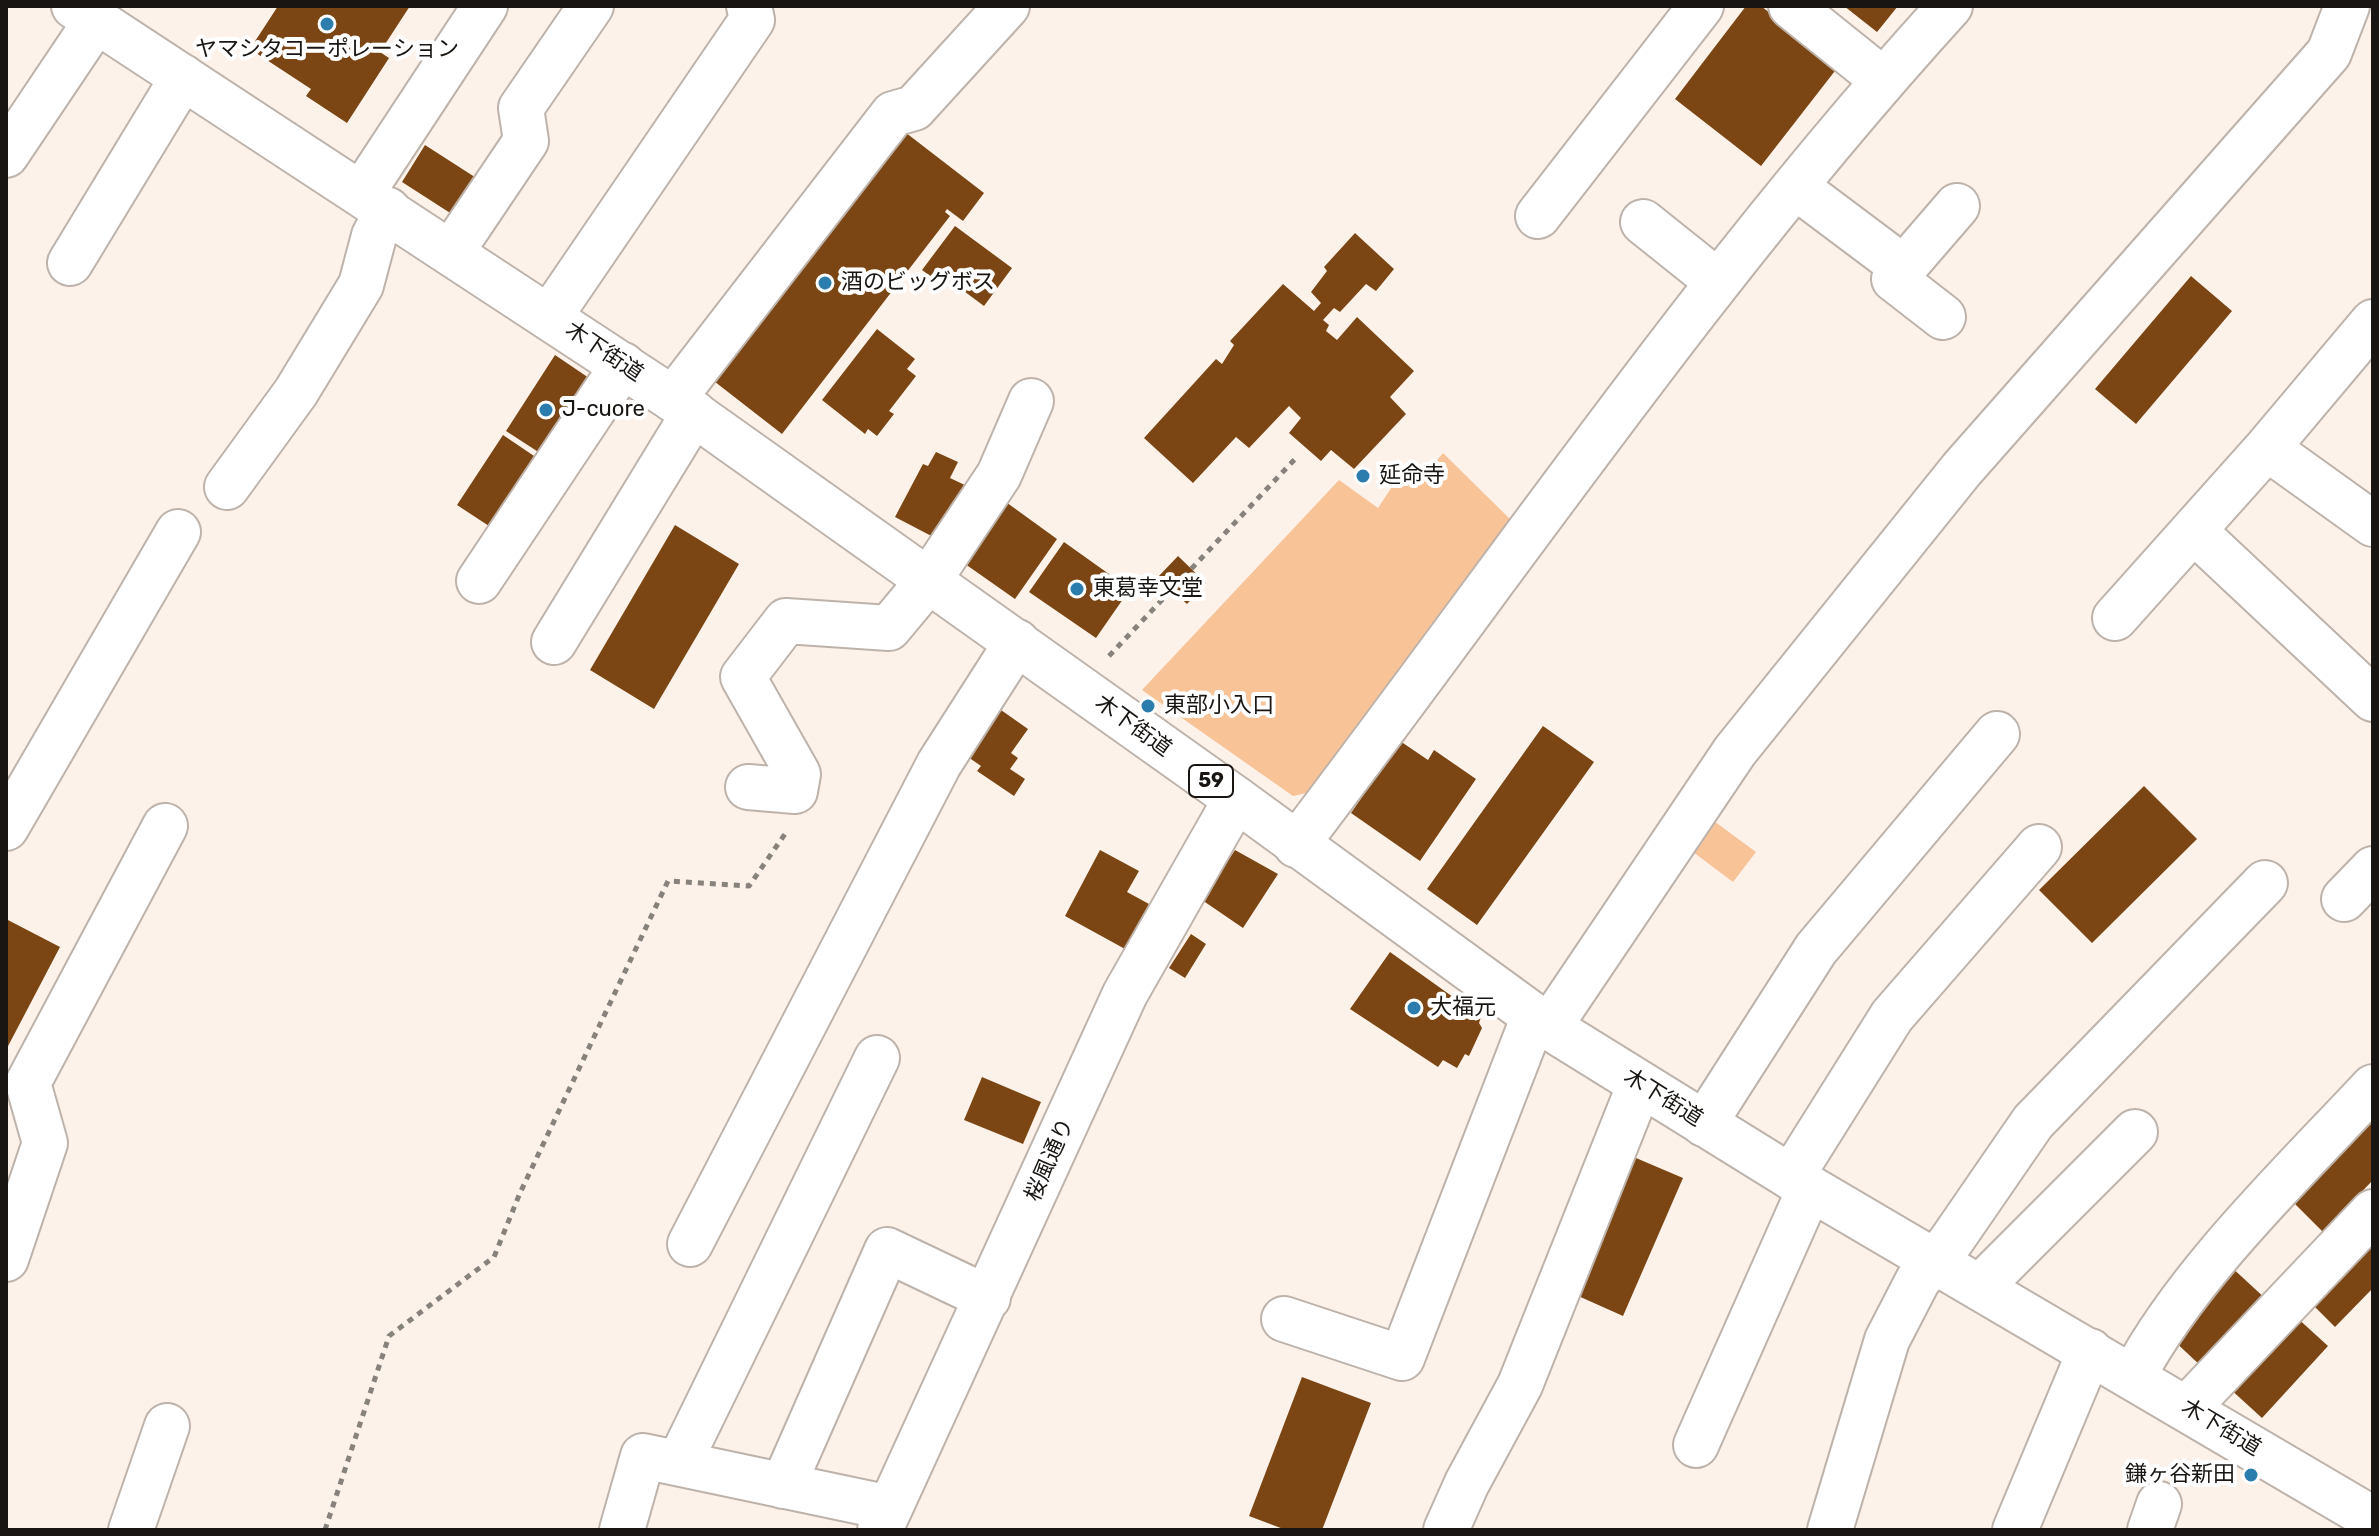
<!DOCTYPE html>
<meta charset="utf-8">
<style>
body{margin:0}
#map{position:relative;width:2379px;height:1536px;overflow:hidden;background:#fcf2ea;font-family:Rubik,sans-serif}
canvas{display:block}
.frame{position:absolute;inset:0;border:8px solid #181512;pointer-events:none}
</style>
<div id="map">
<canvas width="2379" height="1536"></canvas>
<div class="frame"></div>
</div>
<script>
const ctx = document.querySelector('canvas').getContext('2d');
ctx.lineJoin = 'round';
function fill(path, color) { ctx.fillStyle = color; ctx.fill(path, 'evenodd'); }
function trace(path, color, width, dash) { ctx.strokeStyle = color; ctx.lineWidth = width; ctx.lineCap = dash ? 'butt' : 'round'; ctx.setLineDash(dash || []); ctx.stroke(path); }
function label(font, color, halo, rows, align = 'center') {
  ctx.font = font + ' Rubik,"Noto Sans JP",sans-serif'; ctx.lineWidth = 8; ctx.setLineDash([]); ctx.textBaseline = 'middle'; ctx.strokeStyle = halo; ctx.fillStyle = color; for (const [text, x, y, turn = 0] of rows) {
    ctx.save(); ctx.translate(x, y); ctx.rotate((+turn || 0) * Math.PI / 180); ctx.textAlign = isNaN(turn) ? turn : align; if (halo) ctx.strokeText(text, 0, 0); ctx.fillText(text, 0, 0); ctx.restore();
  }
}
fill(new Path2D(`
 M 1443,453 L 1510,519 L 1311,792 L 1293,796 L 1142,690 L 1339,480 L 1378,508 L 1409,461 L 1426,473 Z
 M 1707,816 L 1756,852 L 1733,882 L 1685,846 Z`), '#f9c398');
fill(new Path2D(`
 M 278,6 L 410,6 L 380,52 L 389,58 L 347,123 L 306,96 L 311,89 L 250,49 Z
 M 1746,6 L 1761,6 L 1838,67 L 1761,166 L 1675,99 Z
 M 1844,6 L 1898,6 L 1877,32 Z
 M 901,129 L 984,193 L 963,221 L 947,209 L 945,212 L 950,216 L 782,434 L 710,378 Z
 M 425,145 L 481,181 L 458,218 L 402,182 Z
 M 955,226 L 1012,268 L 984,306 L 945,277 L 940,283 L 922,270 Z
 M 1355,233 L 1394,269 L 1376,291 L 1366,284 L 1340,312 L 1334,308 L 1323,320 L 1329,325 L 1326,331 L 1337,340 L 1357,317 L 1414,371 L 1390,397 L 1406,414 L 1354,469 L 1331,450 L 1321,461 L 1289,433 L 1301,418 L 1289,406 L 1249,448 L 1236,437 L 1193,483 L 1144,438 L 1216,359 L 1222,364 L 1234,345 L 1230,341 L 1283,284 L 1314,311 L 1321,303 L 1311,292 L 1327,271 L 1324,267 Z
 M 2191,276 L 2232,311 L 2136,424 L 2095,389 Z
 M 877,329 L 915,359 L 907,369 L 916,376 L 889,411 L 894,414 L 877,436 L 868,429 L 865,434 L 822,400 Z
 M 555,355 L 592,380 L 543,455 L 506,431 Z
 M 503,435 L 537,458 L 492,528 L 457,505 Z
 M 936,452 L 958,462 L 950,478 L 969,487 L 941,541 L 895,517 L 923,464 L 928,466 Z
 M 999,497 L 1057,539 L 1015,599 L 958,559 Z
 M 675,525 L 739,564 L 654,709 L 590,670 Z
 M 1064,542 L 1130,589 L 1096,638 L 1029,592 Z
 M 1178,556 L 1206,583 L 1187,604 L 1158,577 Z
 M 1001,710 L 1028,729 L 1011,753 L 1018,758 L 1010,769 L 1025,779 L 1014,796 L 977,771 L 981,766 L 968,757 Z
 M 1543,726 L 1594,762 L 1477,925 L 1427,889 Z
 M 1400,741 L 1428,760 L 1434,750 L 1476,779 L 1420,861 L 1351,813 Z
 M 2144,786 L 2197,839 L 2092,943 L 2039,890 Z
 M 1100,850 L 1139,871 L 1127,892 L 1149,904 L 1125,949 L 1065,916 Z
 M 1235,850 L 1278,874 L 1243,928 L 1202,900 Z
 M 6,919 L 60,947 L 6,1050 Z
 M 1191,934 L 1206,944 L 1185,978 L 1169,968 Z
 M 1390,952 L 1481,1017 L 1479,1023 L 1482,1028 L 1469,1056 L 1465,1054 L 1457,1068 L 1443,1060 L 1438,1067 L 1350,1009 Z
 M 982,1077 L 1041,1102 L 1023,1144 L 964,1120 Z
 M 2373,1116 L 2373,1180 L 2323,1232 L 2291,1200 Z
 M 1636,1158 L 1683,1178 L 1623,1316 L 1576,1295 Z
 M 2373,1243 L 2373,1288 L 2335,1327 L 2311,1303 Z
 M 2228,1264 L 2267,1300 L 2202,1367 L 2170,1337 Z
 M 2294,1315 L 2328,1346 L 2262,1418 L 2228,1387 Z
 M 1302,1377 L 1371,1403 L 1322,1530 L 1286,1530 L 1249,1516 Z`), '#7b4613');
const minor = new Path2D(`
 M 1791,6 L 1883,80
 M 6,155 L 96,21
 M 1796,187 L 1904,268
 M 362,193 L 485,6
 M 1538,216 L 1701,6
 M 1643,222 L 1718,282
 M 452,251 L 526,141 L 521,108 L 591,6
 M 70,263 L 183,77
 M 550,316 L 752,20 L 749,6
 M 1943,317 L 1894,279 L 1957,206
 M 673,399 L 893,114 L 914,108 L 1007,6
 M 2267,448 L 2373,524
 M 227,487 L 296,392 L 361,285 L 374,236 L 388,210
 M 2194,531 L 2373,699
 M 479,581 L 623,365
 M 2115,618 L 2267,448 L 2373,322
 M 554,642 L 694,413
 M 748,787 L 795,791 L 798,774 L 743,677 L 786,621 L 889,628 L 929,580 L 999,475 L 1031,401
 M 6,828 L 178,532
 M 1296,845 C 1511,563 1711,268 1950,6
 M 2344,899 L 2373,869
 M 1549,1027 L 1735,751 L 1962,469 L 2329,53 L 2347,6
 M 1704,1124 L 1816,949 L 1997,734
 M 1791,1177 L 1892,1016 L 2039,847
 M 690,1244 L 939,764 L 1017,642
 M 6,1259 L 45,1143 L 28,1083 L 165,826
 M 1980,1287 L 2135,1132
 M 1284,1319 L 1402,1358 L 1534,1016
 M 2133,1377 C 2187,1274 2293,1173 2373,1087
 M 2187,1408 L 2373,1212
 M 1696,1445 L 1810,1188
 M 679,1463 L 877,1058
 M 783,1486 L 887,1250 L 988,1298
 M 131,1530 L 167,1426
 M 622,1530 L 643,1456 L 890,1508
 M 880,1530 L 1125,994 L 1236,799
 M 1446,1530 L 1467,1483 L 1520,1385 L 1640,1084
 M 1830,1530 L 1887,1340 L 1918,1280 L 1949,1244 L 2033,1122 L 2265,883
 M 2015,1530 L 2090,1351
 M 2150,1530 L 2159,1504`);
const major = new Path2D(`
 M 74,6 L 673,399 L 1236,799 L 1549,1027 L 1791,1177 L 2373,1519`);
trace(minor, '#bdb3ab', 48);
trace(major, '#bdb3ab', 48);
trace(new Path2D(`
 M 1109,656 L 1296,458
 M 325,1530 L 389,1336 L 494,1257 L 520,1193 L 668,881 L 749,886 L 785,834`), '#88827c', 5, [6, 6]);
trace(minor, '#fff', 44);
trace(major, '#fff', 44);
for (const [x, y, r, color] of [
 [327,24,8,"#2b7dae"],
 [825,283,8,"#2b7dae"],
 [546,410,8,"#2b7dae"],
 [1363,476,8,"#2b7dae"],
 [1077,589,8,"#2b7dae"],
 [1148,706,8,"#2b7dae"],
 [1414,1008,8,"#2b7dae"],
 [2251,1475,8,"#2b7dae"]
]) { const dot = new Path2D(); dot.arc(x, y, r, 0, 2 * Math.PI); ctx.fillStyle = color; ctx.fill(dot); trace(dot, '#fff', 3); }
for (const [x, y, w] of [
 [1211,781,44]
]) { const box = new Path2D(); box.roundRect(x - w / 2, y - 16, w, 32, 6); ctx.fillStyle = '#fff'; ctx.fill(box); trace(box, '#181512', 2); }
label('bold 20px', '#181512', null, [
 ["59",1211,781]
]);
label('22px', '#181512', '#fff', [
 ["ヤマシタコーポレーション",327,50,"center"],
 ["酒のビッグボス",841,283],
 ["J-cuore",562,410],
 ["延命寺",1379,476],
 ["東葛幸文堂",1093,589],
 ["東部小入口",1164,706],
 ["大福元",1430,1008],
 ["鎌ヶ谷新田",2235,1475,"right"]
], 'left');
label('22px', '#181512', '#fff', [
 ["木下街道",604,352,34],
 ["木下街道",1133,726,36],
 ["木下街道",1663,1098,32],
 ["桜風通り",1050,1160,-66],
 ["木下街道",2221,1428,31]
]);
</script>
